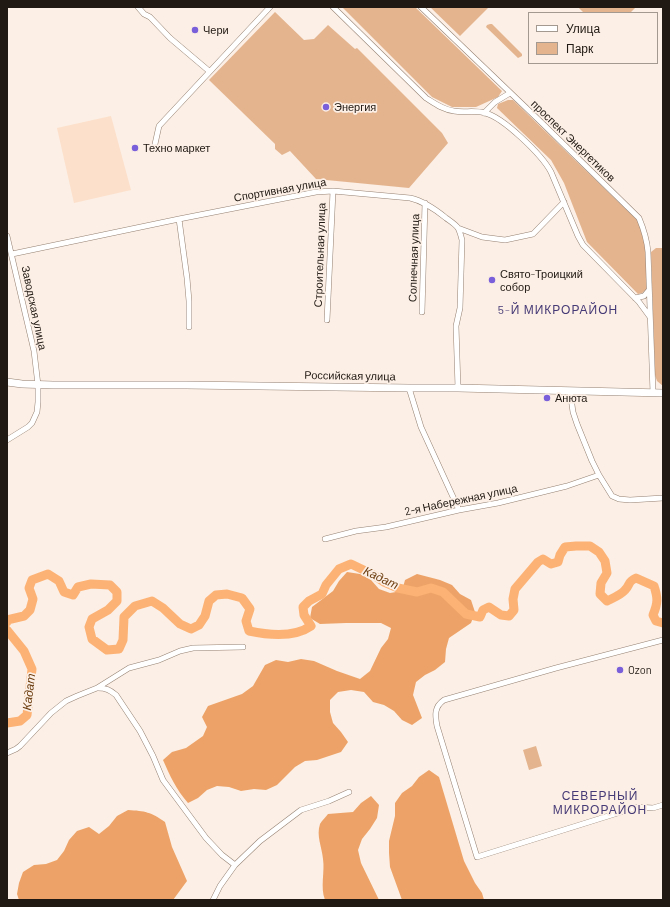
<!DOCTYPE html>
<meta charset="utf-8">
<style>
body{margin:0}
#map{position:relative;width:670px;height:907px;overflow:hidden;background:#fcefe5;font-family:Barlow,sans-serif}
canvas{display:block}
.frame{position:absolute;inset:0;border:8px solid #201913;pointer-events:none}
.legend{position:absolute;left:528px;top:12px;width:130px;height:52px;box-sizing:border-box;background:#fcefe5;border:1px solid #a49991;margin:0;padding:5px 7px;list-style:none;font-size:12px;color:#201913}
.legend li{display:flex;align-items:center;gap:8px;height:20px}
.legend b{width:20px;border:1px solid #a49991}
</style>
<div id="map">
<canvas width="670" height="907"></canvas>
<div class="frame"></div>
<ul class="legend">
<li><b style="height:5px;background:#fff"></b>Улица</li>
<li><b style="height:11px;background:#e4b48e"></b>Парк</li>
</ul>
</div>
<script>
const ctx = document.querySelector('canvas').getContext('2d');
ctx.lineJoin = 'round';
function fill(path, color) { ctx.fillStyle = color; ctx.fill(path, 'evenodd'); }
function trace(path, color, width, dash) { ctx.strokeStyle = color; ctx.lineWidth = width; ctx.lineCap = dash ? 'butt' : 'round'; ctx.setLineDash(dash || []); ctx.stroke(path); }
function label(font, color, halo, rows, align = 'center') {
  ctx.font = font + ' Barlow,sans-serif'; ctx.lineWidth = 3.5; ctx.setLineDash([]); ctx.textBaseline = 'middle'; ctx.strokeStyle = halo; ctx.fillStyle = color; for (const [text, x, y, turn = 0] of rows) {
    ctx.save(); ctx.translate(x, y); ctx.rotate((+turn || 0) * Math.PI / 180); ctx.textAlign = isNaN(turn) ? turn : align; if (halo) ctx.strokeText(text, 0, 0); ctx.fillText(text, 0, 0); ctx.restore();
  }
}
fill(new Path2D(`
 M 111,116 L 131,190 L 74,203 L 57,128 Z`), '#fce0cb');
fill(new Path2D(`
 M 342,7 L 415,7 L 502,91 L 498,97 L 476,107 L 452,107 L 432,97 Z
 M 430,7 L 489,7 L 460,36 Z
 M 578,7 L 636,7 L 630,13 L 584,13 Z
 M 275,12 L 304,40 L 314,39 L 328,25 L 355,49 L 357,48 L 442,133 L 448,143 L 409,188 L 316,179 L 290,151 L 282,155 L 275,149 L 275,144 L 209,80 Z
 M 490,24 L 492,24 L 522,54 L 522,56 L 518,58 L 486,27 L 487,25 Z
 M 508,100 L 513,100 L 637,220 L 643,233 L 646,251 L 647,289 L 642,293 L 638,294 L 587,242 L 564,183 L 551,160 L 497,108 L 498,104 Z
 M 656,248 L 663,248 L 663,386 L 657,381 L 655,375 L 651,252 Z
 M 536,746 L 542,766 L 529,770 L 523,750 Z`), '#e4b48e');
fill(new Path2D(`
 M 347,572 L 360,574 L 371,580 L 379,589 L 390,593 L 402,591 L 405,580 L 417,574 L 440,580 L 452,585 L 460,594 L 471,600 L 475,612 L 471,623 L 449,638 L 446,649 L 445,662 L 435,670 L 425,675 L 416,682 L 413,695 L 422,718 L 412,725 L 402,720 L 394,711 L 384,705 L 373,702 L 364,692 L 351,690 L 338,692 L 330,700 L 330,712 L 333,723 L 341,732 L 348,742 L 341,752 L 317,760 L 305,761 L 295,767 L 277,785 L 266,790 L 254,789 L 241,791 L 229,787 L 217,786 L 207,790 L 198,798 L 188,803 C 176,789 170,776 163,760 L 172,752 L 186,748 L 203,736 L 207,727 L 202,717 L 208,706 L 242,694 L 253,686 L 265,665 L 276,660 L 288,662 L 301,659 L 314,661 L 337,671 L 360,679 L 370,671 L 381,648 L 388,639 L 391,628 L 381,623 L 346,623 L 320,624 L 310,618 L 312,607 L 333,591 L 339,581 Z
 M 429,770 L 439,777 L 464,861 L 475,883 L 482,893 L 484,900 L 402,900 L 390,867 L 389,853 L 389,841 L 395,816 L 395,803 L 402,793 L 412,786 L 419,777 Z
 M 371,796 L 379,805 L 377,818 L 370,829 L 362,839 L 358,850 L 361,863 L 379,900 L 325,900 C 320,887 325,872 323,859 C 322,847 316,836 320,824 C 322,820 326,817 328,814 L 353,812 L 361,803 Z
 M 128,810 C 145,811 151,812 165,822 L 172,847 L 187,881 L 173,900 L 19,900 L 17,894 L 19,883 L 23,872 L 34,865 L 46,864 L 57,860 L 64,851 L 69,840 L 77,831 L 89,827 L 99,834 L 109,826 L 117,816 Z`), '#eda367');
trace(new Path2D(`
 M 7,622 L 7,620 L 24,616 L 30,610 L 33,599 L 29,588 L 32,580 L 48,574 L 59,581 L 64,592 L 73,595 L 78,587 L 91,584 L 110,585 L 117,592 L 117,601 L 108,610 L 92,619 L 89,627 L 92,639 L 107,650 L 119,649 L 123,640 L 124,617 L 135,606 L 152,601 L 163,608 L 180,624 L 191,629 L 199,625 L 205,616 L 209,601 L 216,595 L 227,594 L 242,598 L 250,609 L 246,621 L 249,631 C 268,635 294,638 311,626 L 304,615 L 303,607 L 309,601 L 322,594 L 326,585 L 339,569 L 351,564 L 372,574 L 384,582 L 398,588 L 417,592 L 431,588 L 443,592 L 466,614 L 480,617 L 483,610 L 489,607 L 501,615 L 509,616 L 514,610 L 513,599 L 515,589 L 538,562 L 543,559 L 551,564 L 558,562 L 560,555 L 565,547 L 576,546 L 590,546 L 599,552 L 605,561 L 607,573 L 601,583 L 600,594 L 607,601 C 613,598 621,595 625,590 C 631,584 627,582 636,578 L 654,586 C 658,598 658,603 653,615 L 656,621 L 663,623
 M 7,630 L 24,651 L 32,669 L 27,715 L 20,721 L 7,723`), '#fcb275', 9);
const street = new Path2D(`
 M 138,7 L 144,14 L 150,17 L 170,38 L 209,71
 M 333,7 L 426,98 C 434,103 443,110 454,111 C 463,113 475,110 485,113 C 503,117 542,155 551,172 L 578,236 L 583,245 L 639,302 L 650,317
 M 421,7 L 543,124 L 639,218 C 644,230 647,240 648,252 L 653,393
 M 484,113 L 495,102 L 510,93
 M 155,144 L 159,126 L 270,7
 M 179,219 L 187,278 L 189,301 L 189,327
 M 458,228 L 482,237 L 505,240 L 533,234 L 564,202
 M 7,236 L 34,351 L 38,385 L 38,402 L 37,412 L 32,423 L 28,427 L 7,440
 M 12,254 L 179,219 L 316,192 L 333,191 L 410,198 C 424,201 435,209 446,218 C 450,221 455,224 458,228 C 460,232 461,236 462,240 L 460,308 L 456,326 L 458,388
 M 635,298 L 644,296 L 649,290
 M 422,312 L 425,203
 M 327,320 L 333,191
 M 409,388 L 421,427 L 459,510
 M 570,391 L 573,412 L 577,424 L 592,461 L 599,475 L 612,496 L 619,499 L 630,500 L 663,498
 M 325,539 L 356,531 L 386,527 L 459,510 L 498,503 L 567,486 L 599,475
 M 663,640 L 556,668 L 444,700 C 434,707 435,715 437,726 L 477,857 L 637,807 L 653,808 L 663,805
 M 98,688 C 106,688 110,690 116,695 L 140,731 L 153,756 L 163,780 L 206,838 L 222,855 L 235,865
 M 7,753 L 16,749 L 20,746 L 51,713 L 66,701 L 77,696 L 97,688 L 129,668 L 159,660 L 180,651 L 193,648 L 243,647
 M 213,900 L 220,886 L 235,865 L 260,841 L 301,810 L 329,801 L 349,792`);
const secondary = new Path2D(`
 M 7,382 L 22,384 L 53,385 L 186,385 L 409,388 L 458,388 L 663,393`);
trace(street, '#958173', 6);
trace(secondary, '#958173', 8);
trace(street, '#fff', 5);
trace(secondary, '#fff', 7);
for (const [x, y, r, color] of [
 [195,30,4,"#7a5fda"],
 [326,107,4,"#7a5fda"],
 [135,148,4,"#7a5fda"],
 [492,280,4,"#7a5fda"],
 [547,398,4,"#7a5fda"],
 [620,670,4,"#7a5fda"]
]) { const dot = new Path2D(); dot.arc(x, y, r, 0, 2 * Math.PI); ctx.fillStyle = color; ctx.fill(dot); trace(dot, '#fcefe5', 1.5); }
label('11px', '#201913', '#fcefe5', [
 ["Чери",203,30],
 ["Энергия",334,107],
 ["Техно маркет",143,148],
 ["Свято-Троицкий",500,274],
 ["собор",500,287],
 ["Анюта",555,398],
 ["Ozon",628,670]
], 'left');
label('11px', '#201913', '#fcefe5', [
 ["проспект Энергетиков",573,141,44],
 ["Спортивная улица",280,190,-10],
 ["Строительная улица",320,255,-88],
 ["Солнечная улица",414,258,-88],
 ["Заводская улица",34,308,78],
 ["Российская улица",350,376,1],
 ["2-я Набережная улица",461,500,-12]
]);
ctx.letterSpacing = '1px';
label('12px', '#453976', '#fcefe5', [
 ["5-Й МИКРОРАЙОН",558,310],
 ["СЕВЕРНЫЙ",600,796],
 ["МИКРОРАЙОН",600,810]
]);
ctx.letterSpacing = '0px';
label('italic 12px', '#6c3d0f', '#fcefe5', [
 ["Кадат",381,578,25],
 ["Кадат",29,692,-83]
]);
</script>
